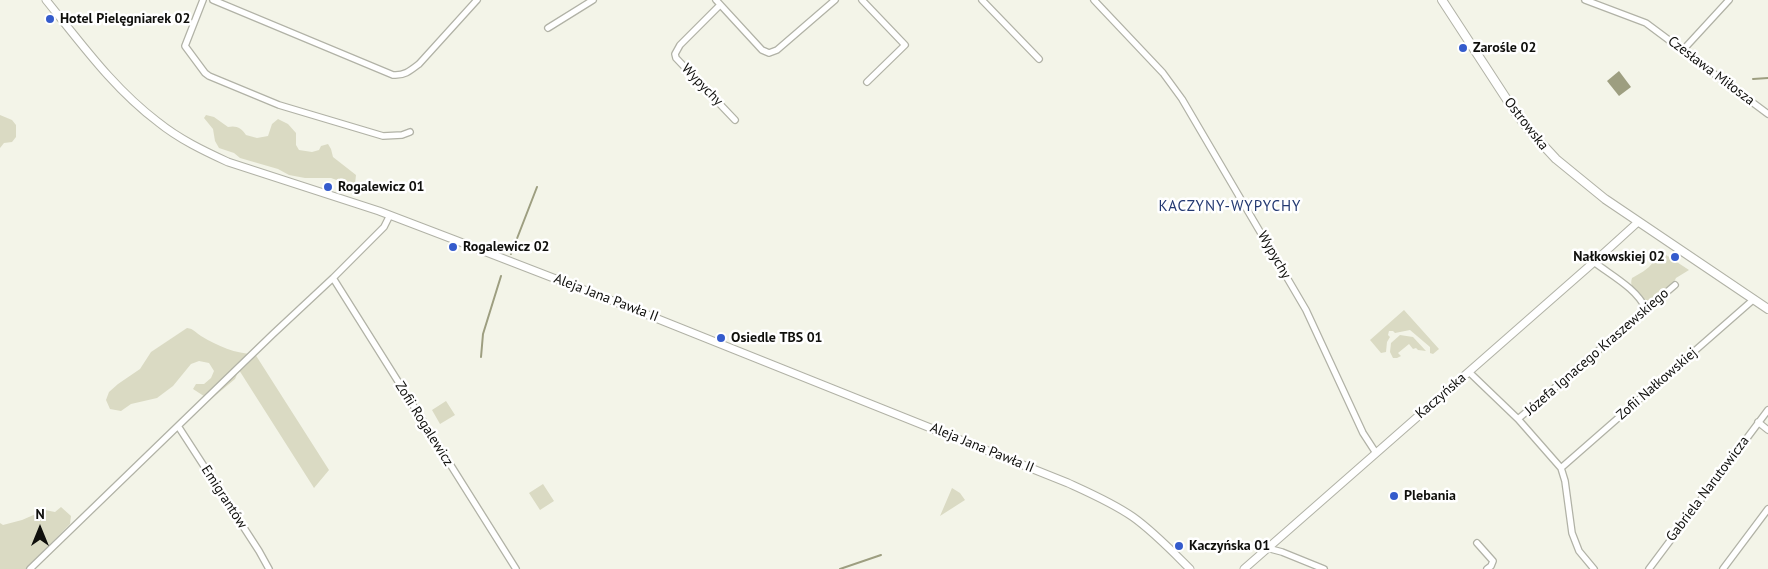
<!DOCTYPE html>
<meta charset="utf-8">
<style>
body{margin:0}
#map{position:relative;width:1768px;height:569px;overflow:hidden;background:#f3f4e8;font-family:"PT Sans",sans-serif}
canvas{display:block}
.north{position:absolute;left:15px;top:504px;width:50px;height:50px;-webkit-text-stroke:4px #fff;paint-order:stroke;rotate:0deg;font-size:14px;font-weight:700;line-height:20px;text-align:center;color:#0f0f0c}
.north::after{content:'';display:block;margin:auto;width:18px;height:22px;background:#0f0f0c;clip-path:polygon(50% 0,100% 100%,50% 72%,0 100%)}
</style>
<div id="map">
<canvas width="1768" height="569"></canvas>
<div class="north">N</div>
</div>
<script>
const ctx = document.querySelector('canvas').getContext('2d');
ctx.lineJoin = 'round';
function fill(path, color) { ctx.fillStyle = color; ctx.fill(path, 'evenodd'); }
function trace(path, color, width, dash) { ctx.strokeStyle = color; ctx.lineWidth = width; ctx.lineCap = dash ? 'butt' : 'round'; ctx.setLineDash(dash || []); ctx.stroke(path); }
function label(font, color, halo, rows, align = 'center') {
  ctx.font = font + ' "PT Sans",sans-serif'; ctx.lineWidth = 5; ctx.setLineDash([]); ctx.textBaseline = 'middle'; ctx.strokeStyle = halo; ctx.fillStyle = color; for (const [text, x, y, turn = 0] of rows) {
    ctx.save(); ctx.translate(x, y); ctx.rotate((+turn || 0) * Math.PI / 180); ctx.textAlign = isNaN(turn) ? turn : align; if (halo) ctx.strokeText(text, 0, 0); ctx.fillText(text, 0, 0); ctx.restore();
  }
}
fill(new Path2D(`
 M 0,115 L 12,120 L 16,125 L 16,137 L 12,142 L 4,143 L 0,148 Z
 M 206,115 L 214,117 L 228,127 C 236,125 242,128 246,135 L 257,138 L 268,136 L 272,124 L 278,119 L 288,124 L 296,133 L 296,145 L 299,150 L 312,152 L 319,150 L 321,146 L 328,144 L 331,149 L 333,157 L 356,175 L 355,184 L 353,186 L 331,178 L 305,178 L 289,175 L 278,169 L 240,158 L 234,153 L 219,148 L 215,141 L 213,129 L 204,118 Z
 M 1660,251 L 1689,270 L 1676,278 C 1671,290 1659,301 1646,304 C 1641,291 1628,291 1632,278 C 1639,274 1649,269 1653,262 C 1656,257 1656,255 1660,251 Z
 M 1404,310 L 1439,349 L 1433,354 L 1430,353 L 1430,347 L 1410,330 L 1395,333 L 1393,331 L 1389,331 L 1388,335 L 1390,337 L 1387,342 L 1386,352 L 1381,353 L 1370,340 Z
 M 187,328 C 194,329 195,332 201,336 C 218,346 235,354 255,354 L 329,470 L 314,488 L 239,370 L 235,379 L 210,400 L 193,389 L 196,384 L 204,384 L 211,378 L 214,371 L 209,363 L 199,361 L 191,364 L 173,386 L 157,398 L 131,404 L 121,411 L 110,409 L 106,400 L 109,392 L 118,384 L 140,369 L 151,352 Z
 M 1400,335 L 1413,337 L 1426,351 L 1418,350 L 1416,348 L 1413,349 L 1409,344 L 1398,353 L 1401,356 L 1397,358 L 1393,358 L 1390,352 L 1391,343 Z
 M 446,401 L 455,415 L 440,424 L 432,410 Z
 M 543,484 L 554,501 L 540,510 L 529,493 Z
 M 952,488 L 960,493 L 965,500 L 940,516 Z
 M 61,507 L 71,516 L 70,524 L 26,569 L 0,569 L 0,523 L 3,525 L 22,520 L 45,510 L 55,512 Z`), '#dadac3');
fill(new Path2D(`
 M 1619,71 L 1631,87 L 1619,96 L 1607,81 Z`), '#9d9e80');
trace(new Path2D(`
 M 1753,79 L 1768,78
 M 511,254 L 537,187
 M 481,357 L 483,334 L 501,276
 M 840,569 L 881,555`), '#9d9e80', 2);
const minor = new Path2D(`
 M 203,0 L 185,46 L 205,73 L 209,76 L 279,105 L 383,136 L 402,135 L 410,132
 M 213,0 L 393,75 C 404,76 410,71 419,64 L 477,0
 M 716,0 L 762,50 L 769,53 L 777,50 L 835,0
 M 862,0 L 905,45 L 867,82
 M 982,0 L 1039,59
 M 1094,0 L 1163,73 L 1182,99 L 1306,310 L 1363,433 L 1376,453
 M 1585,0 L 1646,23 L 1768,114
 M 720,5 L 680,45 L 675,54 L 676,58 L 735,120
 M 548,28 L 593,0
 M 1683,50 L 1729,0
 M 1594,262 C 1612,276 1636,288 1646,309
 M 333,278 L 516,569
 M 1469,372 L 1518,419 L 1561,468 L 1565,481 L 1572,533 L 1579,551 L 1594,569
 M 1518,419 L 1675,285
 M 1758,422 L 1768,430
 M 178,426 L 259,551 L 269,569
 M 1561,468 L 1754,299
 M 1477,543 L 1493,561 L 1491,566 L 1487,569
 M 1267,548 L 1282,552 L 1324,569
 M 30,569 L 273,334 L 333,278 L 384,227 L 390,215
 M 1649,569 L 1768,410
 M 1723,569 L 1768,509`);
const tertiary = new Path2D(`
 M 46,0 C 81,43 113,88 158,122 C 179,139 204,151 228,162 L 379,211 L 455,240 L 618,303 L 1068,483 C 1090,493 1113,503 1133,517 C 1154,532 1172,551 1190,569
 M 1244,569 L 1594,262 L 1638,222`);
const secondary = new Path2D(`
 M 1442,0 L 1515,112 L 1529,130 L 1556,159 L 1605,199 L 1768,309`);
trace(minor, '#b1b2a6', 8);
trace(tertiary, '#b1b2a6', 9);
trace(secondary, '#b1b2a6', 10);
trace(minor, '#fff', 5.5);
trace(tertiary, '#fff', 7);
trace(secondary, '#fff', 8);
for (const [x, y, r, color] of [
 [50,19,5,"#345bcc"],
 [1463,48,5,"#345bcc"],
 [328,187,5,"#345bcc"],
 [453,247,5,"#345bcc"],
 [1675,257,5,"#345bcc"],
 [721,338,5,"#345bcc"],
 [1394,496,5,"#345bcc"],
 [1179,546,5,"#345bcc"]
]) { const dot = new Path2D(); dot.arc(x, y, r, 0, 2 * Math.PI); ctx.fillStyle = color; ctx.fill(dot); trace(dot, '#fff', 2); }
label('bold 14px', '#0f0f0c', '#fff', [
 ["Hotel Pielęgniarek 02",60,19],
 ["Zarośle 02",1473,48],
 ["Rogalewicz 01",338,187],
 ["Rogalewicz 02",463,247],
 ["Nałkowskiej 02",1665,257,"right"],
 ["Osiedle TBS 01",731,338],
 ["Plebania",1404,496],
 ["Kaczyńska 01",1189,546]
], 'left');
label('14px', '#0f0f0c', '#fff', [
 ["Czesława Miłosza",1711,71,37],
 ["Wypychy",702,85,46],
 ["Ostrowska",1526,124,52],
 ["Wypychy",1274,255,60],
 ["Aleja Jana Pawła II",606,298,21],
 ["Józefa Ignacego Kraszewskiego",1597,352,-41],
 ["Zofii Nałkowskiej",1657,384,-41],
 ["Kaczyńska",1441,396,-41],
 ["Zofii Rogalewicz",424,424,58],
 ["Aleja Jana Pawła II",982,448,22],
 ["Gabriela Narutowicza",1708,489,-53],
 ["Emigrantów",224,497,57]
]);
ctx.letterSpacing = '1px';
label('15px', '#233971', '#fff', [
 ["KACZYNY-WYPYCHY",1230,207]
]);
ctx.letterSpacing = '0px';
</script>
